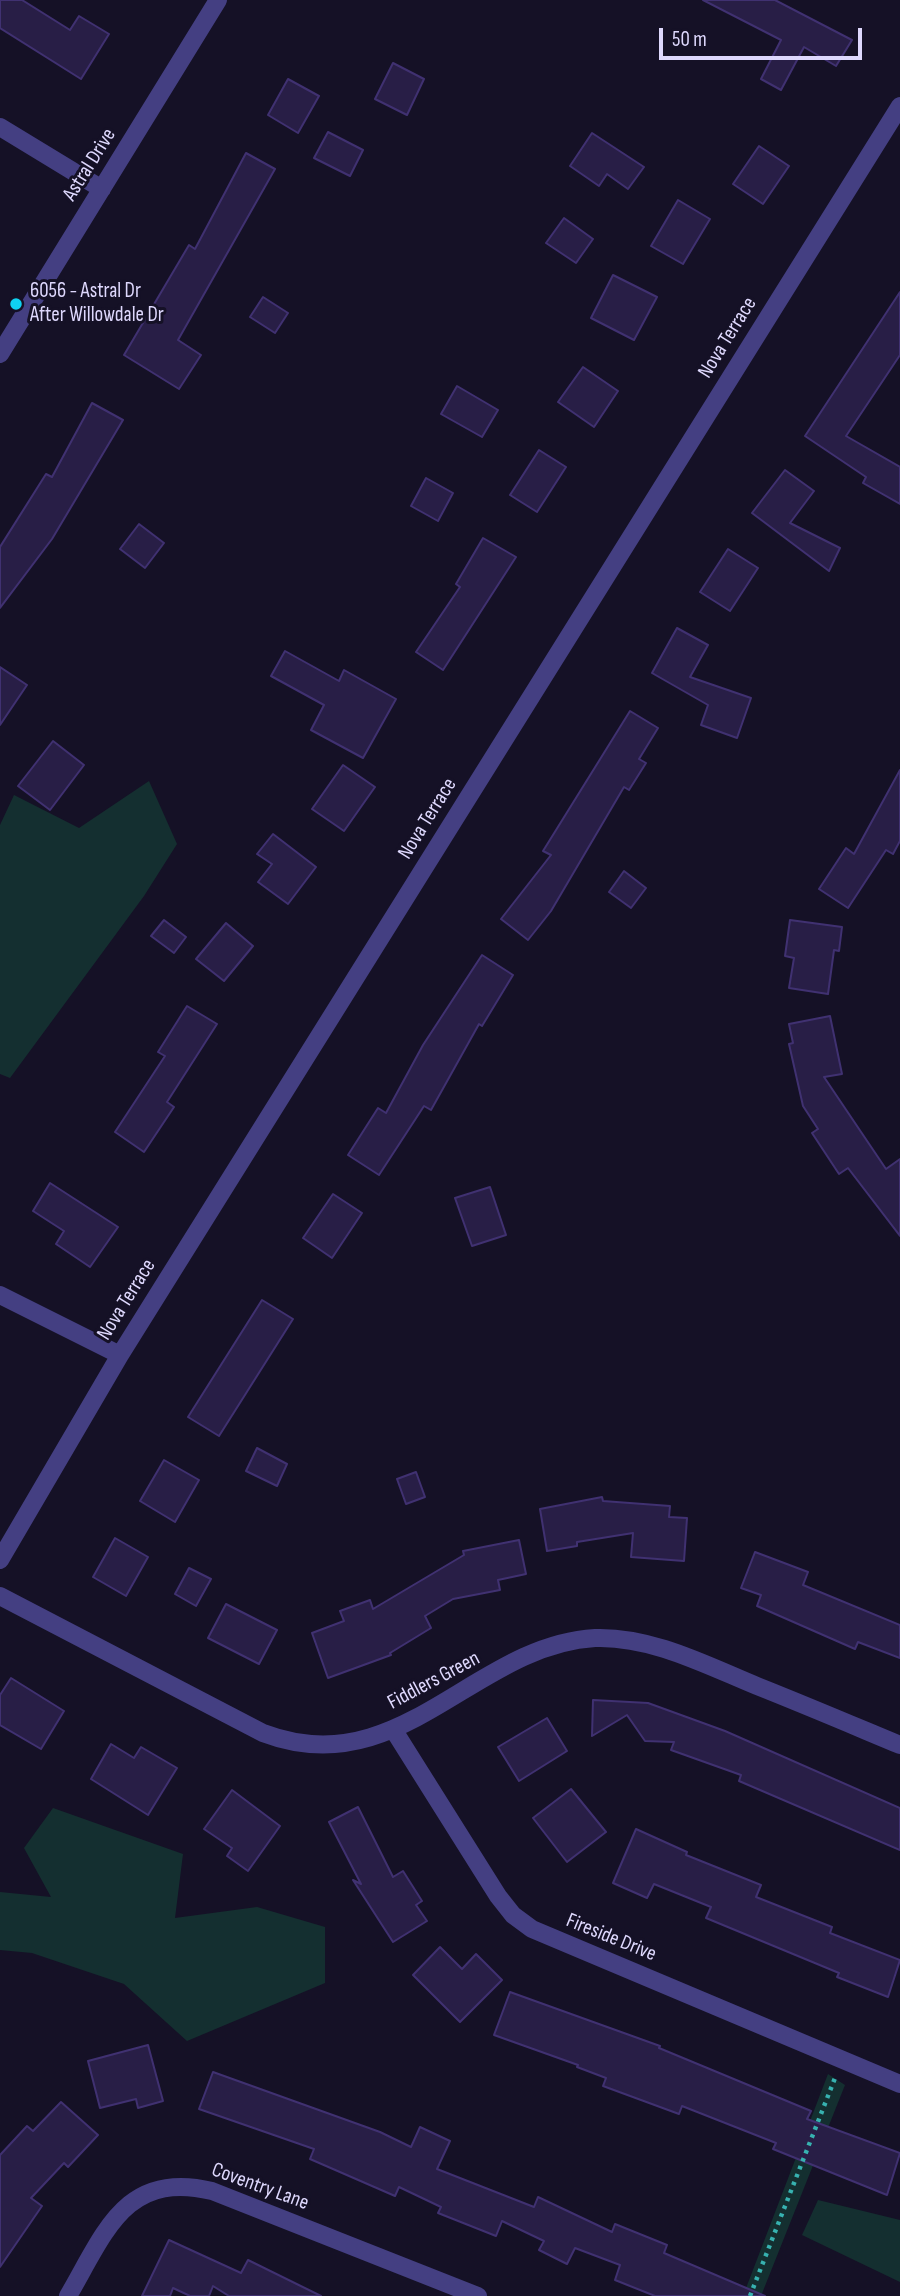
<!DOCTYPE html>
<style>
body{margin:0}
#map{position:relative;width:900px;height:2296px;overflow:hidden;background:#151126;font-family:"Sofia Sans Condensed",sans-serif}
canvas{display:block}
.scale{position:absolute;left:659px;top:28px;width:203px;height:32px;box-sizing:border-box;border:4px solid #ded8fd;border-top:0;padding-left:9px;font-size:21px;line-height:24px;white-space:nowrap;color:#ded8fd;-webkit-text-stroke:5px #151126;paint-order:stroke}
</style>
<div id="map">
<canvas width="900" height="2296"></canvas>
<div class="scale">50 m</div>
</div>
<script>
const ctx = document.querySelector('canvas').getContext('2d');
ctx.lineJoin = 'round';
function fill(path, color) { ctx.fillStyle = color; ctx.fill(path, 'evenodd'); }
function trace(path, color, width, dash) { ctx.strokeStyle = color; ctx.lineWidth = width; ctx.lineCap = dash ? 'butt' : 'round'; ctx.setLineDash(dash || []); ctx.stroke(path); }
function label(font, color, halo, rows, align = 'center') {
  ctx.font = font + ' "Sofia Sans Condensed",sans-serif'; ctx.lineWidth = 6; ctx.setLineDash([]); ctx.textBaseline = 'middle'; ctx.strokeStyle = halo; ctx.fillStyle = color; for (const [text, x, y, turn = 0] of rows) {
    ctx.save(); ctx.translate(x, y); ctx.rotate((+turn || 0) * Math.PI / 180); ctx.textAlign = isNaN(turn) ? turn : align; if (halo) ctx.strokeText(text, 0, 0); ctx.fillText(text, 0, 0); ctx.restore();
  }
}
fill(new Path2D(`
 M 149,781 L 177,844 L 144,896 L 10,1078 L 0,1074 L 0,825 L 14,795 L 79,828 Z
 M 53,1808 L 183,1854 L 175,1918 L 257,1907 L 325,1927 L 325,1983 L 187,2041 L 124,1984 L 32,1953 L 0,1950 L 0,1892 L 51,1897 L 24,1848 Z
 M 828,2074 L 845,2085 L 761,2296 L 743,2296 Z
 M 818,2200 L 900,2220 L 900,2282 L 802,2235 Z`), '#142f30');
const building = new Path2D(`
 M 0,0 L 22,0 L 70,30 L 79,16 L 109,34 L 81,79 L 0,28 Z
 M 703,0 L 775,0 L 852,40 L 836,66 L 804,47 L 781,90 L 761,79 L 781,40 Z
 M 393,63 L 424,79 L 407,115 L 375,99 Z
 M 288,79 L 319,96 L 298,133 L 268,115 Z
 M 328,132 L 363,150 L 350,176 L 314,158 Z
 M 592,133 L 644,167 L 628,189 L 607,174 L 599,186 L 570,166 Z
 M 759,146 L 789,166 L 763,204 L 733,184 Z
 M 246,153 L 275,169 L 178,340 L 201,355 L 179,389 L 124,355 L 189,245 L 195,249 Z
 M 678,200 L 710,219 L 683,264 L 651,246 Z
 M 564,218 L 593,239 L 576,263 L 546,243 Z
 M 613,275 L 657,297 L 634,340 L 591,318 Z
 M 900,292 L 900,355 L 846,436 L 900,467 L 900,504 L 863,483 L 866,477 L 805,436 Z
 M 263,297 L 288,313 L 275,333 L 250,317 Z
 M 583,367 L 618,391 L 594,427 L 558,402 Z
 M 457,386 L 498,410 L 482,437 L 441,414 Z
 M 92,403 L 123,420 L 52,539 L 0,608 L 0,547 L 46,474 L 52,477 Z
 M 539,450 L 566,467 L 537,512 L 510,495 Z
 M 785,470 L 814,491 L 790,523 L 840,548 L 829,571 L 752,513 Z
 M 426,478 L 453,493 L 438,521 L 411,506 Z
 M 139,524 L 164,543 L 145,568 L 120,549 Z
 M 483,538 L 516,557 L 443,670 L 416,652 L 460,587 L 456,584 Z
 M 728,549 L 758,568 L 730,611 L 700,592 Z
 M 677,628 L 708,645 L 690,677 L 751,698 L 737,738 L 701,725 L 708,705 L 652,673 Z
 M 285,651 L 339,681 L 344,670 L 396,699 L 363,758 L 311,730 L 324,705 L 271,676 Z
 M 0,667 L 27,685 L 0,725 Z
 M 630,711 L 658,728 L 639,759 L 646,763 L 629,790 L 624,787 L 551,911 L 528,940 L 501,919 L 551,855 L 543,851 Z
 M 53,741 L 84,765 L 50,810 L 18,786 Z
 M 343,765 L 375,787 L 344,831 L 312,809 Z
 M 900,770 L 900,841 L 893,854 L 886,850 L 848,908 L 819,889 L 846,848 L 854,854 Z
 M 273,834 L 316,867 L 288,904 L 258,882 L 272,864 L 257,854 Z
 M 624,871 L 646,888 L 631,908 L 609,892 Z
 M 164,920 L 186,937 L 174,953 L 151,936 Z
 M 790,920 L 842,927 L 839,951 L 834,950 L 828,994 L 789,988 L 794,958 L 785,956 Z
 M 226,923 L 253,946 L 224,981 L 196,959 Z
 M 482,955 L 513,975 L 482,1026 L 479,1024 L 431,1110 L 424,1106 L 379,1175 L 348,1155 L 378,1108 L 386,1113 L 423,1045 Z
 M 187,1006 L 217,1024 L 167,1102 L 174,1107 L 144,1152 L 115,1132 L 165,1056 L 158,1052 Z
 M 830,1016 L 842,1074 L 824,1077 L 886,1169 L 900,1159 L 900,1236 L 848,1168 L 839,1174 L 812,1133 L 818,1129 L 803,1106 L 789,1044 L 793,1043 L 789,1024 Z
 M 50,1183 L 118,1227 L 90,1267 L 56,1244 L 64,1231 L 33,1211 Z
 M 490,1187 L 506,1235 L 472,1246 L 455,1198 Z
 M 333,1194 L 362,1213 L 332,1258 L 303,1238 Z
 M 262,1300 L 293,1319 L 219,1436 L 188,1417 Z
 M 257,1448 L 287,1464 L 277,1486 L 246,1471 Z
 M 164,1460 L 199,1480 L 175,1522 L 140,1501 Z
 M 416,1472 L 425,1497 L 406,1504 L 397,1479 Z
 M 602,1497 L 603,1501 L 670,1506 L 669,1517 L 687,1518 L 684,1561 L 631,1557 L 633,1533 L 577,1542 L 577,1546 L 547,1551 L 540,1509 Z
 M 115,1538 L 148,1557 L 126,1596 L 93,1577 Z
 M 519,1540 L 526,1574 L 498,1580 L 500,1590 L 453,1599 L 425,1616 L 431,1628 L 390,1653 L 391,1655 L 328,1678 L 312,1633 L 344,1621 L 340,1611 L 370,1600 L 373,1609 L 464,1555 L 463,1551 Z
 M 755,1552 L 808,1572 L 803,1585 L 900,1625 L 900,1658 L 858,1642 L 855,1649 L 757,1606 L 761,1595 L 741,1588 Z
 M 189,1568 L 211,1579 L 196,1606 L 175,1594 Z
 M 226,1604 L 277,1630 L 259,1664 L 208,1638 Z
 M 11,1678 L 64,1711 L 41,1749 L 0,1725 L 0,1695 Z
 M 593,1700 L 648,1703 L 725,1731 L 900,1808 L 900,1850 L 739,1781 L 741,1775 L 671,1750 L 674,1742 L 645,1741 L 627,1715 L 592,1736 Z
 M 547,1718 L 567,1751 L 519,1781 L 498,1747 Z
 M 111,1744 L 134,1758 L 141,1747 L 177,1768 L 148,1815 L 91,1779 Z
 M 571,1789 L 606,1832 L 567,1862 L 533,1818 Z
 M 232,1790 L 280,1826 L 248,1871 L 227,1856 L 232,1848 L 204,1829 Z
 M 358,1807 L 393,1877 L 403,1871 L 422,1901 L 416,1905 L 427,1921 L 393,1942 L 353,1880 L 361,1884 L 329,1822 Z
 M 636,1829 L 687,1852 L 686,1855 L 761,1885 L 756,1897 L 832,1927 L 830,1933 L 900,1960 L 888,1997 L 837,1977 L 839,1973 L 706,1918 L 711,1907 L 654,1884 L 647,1898 L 613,1883 Z
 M 440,1947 L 462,1969 L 476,1954 L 502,1980 L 460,2022 L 413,1975 Z
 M 510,1992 L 660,2046 L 659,2048 L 811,2111 L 807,2119 L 900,2153 L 887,2195 L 773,2149 L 776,2143 L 682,2106 L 679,2114 L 603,2086 L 606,2078 L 577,2067 L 578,2065 L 494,2035 Z
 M 148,2045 L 163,2101 L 138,2108 L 136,2099 L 100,2108 L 88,2061 Z
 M 213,2072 L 380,2132 L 411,2147 L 420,2127 L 450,2141 L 437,2169 L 534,2207 L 538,2197 L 612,2232 L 615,2224 L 667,2245 L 664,2253 L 765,2296 L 655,2296 L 615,2280 L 620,2265 L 575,2248 L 567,2264 L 539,2250 L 544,2241 L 502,2221 L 496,2236 L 438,2213 L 441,2207 L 399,2187 L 395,2196 L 310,2159 L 314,2149 L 199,2109 Z
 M 61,2102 L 98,2135 L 68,2167 L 64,2163 L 31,2198 L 42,2206 L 0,2267 L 0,2155 L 27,2126 L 33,2131 Z
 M 169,2240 L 241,2273 L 248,2260 L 321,2296 L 229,2296 L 213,2286 L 209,2296 L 190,2296 L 173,2288 L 170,2296 L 142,2296 Z`);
fill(building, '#281e46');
trace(building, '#403171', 2);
trace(new Path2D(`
 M 750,2296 L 835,2078`), '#37b2b0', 4.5, [3.5, 5]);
trace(new Path2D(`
 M 0,127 L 102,189
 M 0,354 L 218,0
 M 0,1295 L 120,1355
 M 0,1560 L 120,1355 L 900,106
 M 0,1596 L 263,1733 C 400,1785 473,1645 595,1638 C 651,1636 706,1665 757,1686 C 805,1705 852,1725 900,1745
 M 393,1729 L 498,1896 L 513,1915 L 532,1929 L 900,2084
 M 68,2296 C 105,2233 125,2170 212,2191 L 478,2296`), '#443f82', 18);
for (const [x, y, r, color] of [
 [16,304,7,"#0fd2f2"]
]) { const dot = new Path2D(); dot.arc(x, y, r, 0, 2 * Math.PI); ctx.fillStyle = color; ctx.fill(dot); trace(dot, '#151126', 2.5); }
label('21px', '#ded8fd', '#151126', [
 ["Astral Drive",90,165,-58],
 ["Nova Terrace",728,338,-58],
 ["Nova Terrace",428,819,-58],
 ["Nova Terrace",127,1300,-58],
 ["Fiddlers Green",434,1681,-28],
 ["Fireside Drive",611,1938,22],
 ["Coventry Lane",260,2187,20]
]);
label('21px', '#ded8fd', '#151126', [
 ["6056 - Astral Dr",30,292],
 ["After Willowdale Dr",30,316]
], 'left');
</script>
